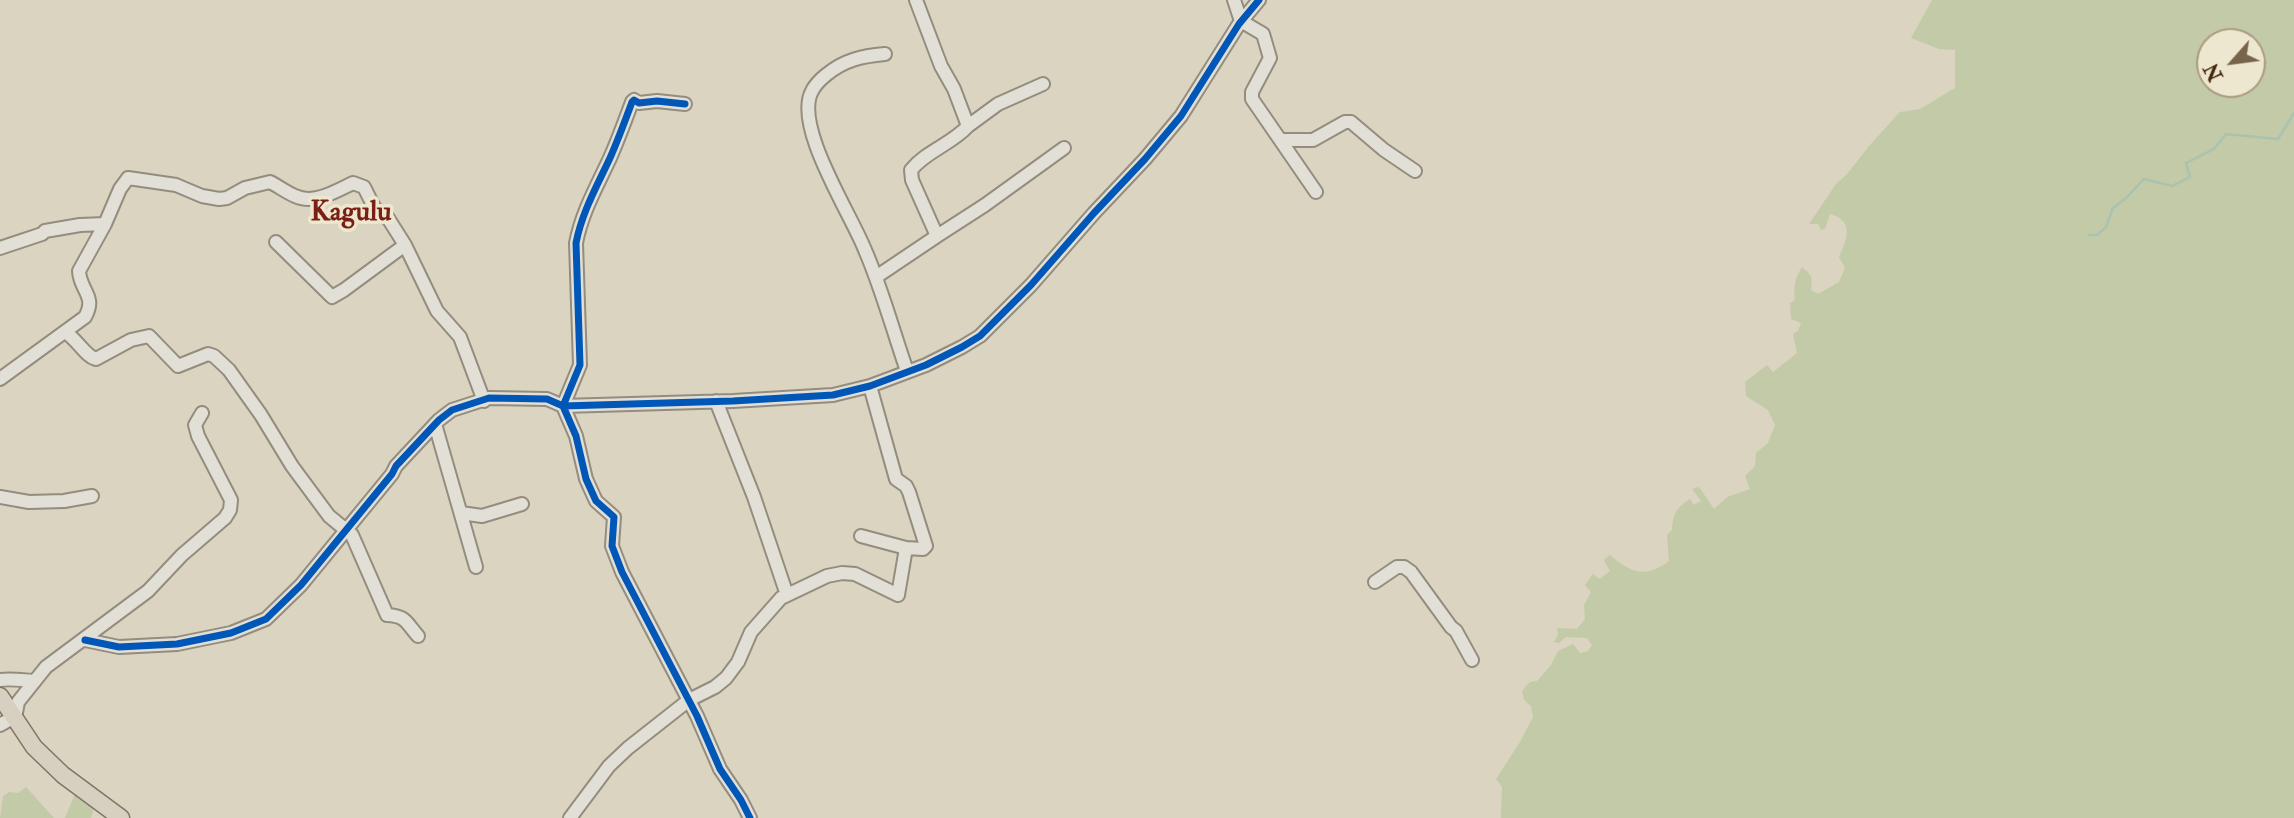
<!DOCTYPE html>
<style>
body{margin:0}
#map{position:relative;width:2294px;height:818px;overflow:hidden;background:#dad4c0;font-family:"IM FELL Double Pica",serif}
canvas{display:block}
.north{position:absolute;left:2196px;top:28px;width:70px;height:70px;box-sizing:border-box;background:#eee7d0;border:2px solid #aa9b81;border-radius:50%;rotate:242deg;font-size:19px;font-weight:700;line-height:28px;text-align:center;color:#43280b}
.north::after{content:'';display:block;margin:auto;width:24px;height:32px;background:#78644a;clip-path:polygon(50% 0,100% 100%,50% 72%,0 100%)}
</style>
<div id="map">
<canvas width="2294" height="818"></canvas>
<div class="north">N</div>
</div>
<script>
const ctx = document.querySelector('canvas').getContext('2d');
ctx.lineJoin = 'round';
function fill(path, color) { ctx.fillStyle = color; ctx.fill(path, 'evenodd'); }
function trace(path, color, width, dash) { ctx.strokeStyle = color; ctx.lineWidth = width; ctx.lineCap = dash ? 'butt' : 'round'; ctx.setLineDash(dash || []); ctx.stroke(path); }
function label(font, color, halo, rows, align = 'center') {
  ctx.font = font + ' "IM FELL Double Pica",serif'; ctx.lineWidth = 7; ctx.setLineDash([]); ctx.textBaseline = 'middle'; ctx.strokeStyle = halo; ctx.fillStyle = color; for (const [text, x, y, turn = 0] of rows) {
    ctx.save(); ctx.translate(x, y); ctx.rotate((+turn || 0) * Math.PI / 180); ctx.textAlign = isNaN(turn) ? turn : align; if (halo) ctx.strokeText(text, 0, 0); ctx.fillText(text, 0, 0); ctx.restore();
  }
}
fill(new Path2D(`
 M 1932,0 L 2294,0 L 2294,818 L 1501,818 L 1502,787 L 1496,779 L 1520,742 L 1533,717 L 1531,706 L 1524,700 L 1522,691 L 1530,682 L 1537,681 L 1551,665 L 1558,651 L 1573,644 L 1580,653 L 1588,651 L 1592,645 L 1587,638 L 1566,637 L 1559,643 L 1554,642 L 1558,634 L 1557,628 L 1577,629 L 1585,619 L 1584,605 L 1591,592 L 1585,585 L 1593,574 L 1600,579 L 1610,571 L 1604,560 L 1610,555 C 1631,573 1645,579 1669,561 L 1667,535 L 1672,530 C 1672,515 1677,507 1690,499 L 1694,505 L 1701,501 L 1692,489 L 1699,487 L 1714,509 L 1727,497 L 1750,489 L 1745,476 L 1755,466 L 1756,453 L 1768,443 L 1775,425 L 1768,410 L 1746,396 L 1745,382 L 1767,365 L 1773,372 L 1797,353 L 1793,334 L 1798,331 L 1801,323 L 1791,319 L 1790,303 L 1795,300 C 1793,287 1795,278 1802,267 C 1812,275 1813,278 1811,290 L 1818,294 L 1839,282 L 1845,268 L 1839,257 C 1847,239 1855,221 1830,214 L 1825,229 L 1821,230 L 1818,224 L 1809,224 L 1836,184 L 1848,173 L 1869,146 L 1900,112 L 1920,109 L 1955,88 L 1955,50 L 1939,49 L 1911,38 ZM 2210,42 L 2252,42 L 2252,84 L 2210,84 Z
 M 26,787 L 54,818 L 0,818 L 3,796 L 9,792 L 18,793 Z
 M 77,789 L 95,804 L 91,818 L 65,818 Z`), '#c3caa7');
trace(new Path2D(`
 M 2089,235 L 2097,235 L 2106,227 L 2113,208 L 2126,198 L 2144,179 L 2172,186 L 2190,177 L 2186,163 L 2214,149 L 2226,134 L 2278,139 L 2294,113`), '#aac2b0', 2.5);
const minor = new Path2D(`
 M 1234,0 L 1241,21 L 1263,34 L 1270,58 L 1252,92 L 1252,99 L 1316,192
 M 885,54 C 862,56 844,60 826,75 C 821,79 815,85 812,91 C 793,126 851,214 865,250 C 882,289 893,331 907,371
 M 685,104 L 657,101 L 639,103 L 634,100 L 632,102 C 625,121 618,140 610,158 C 597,186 582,212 576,243 L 580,365 L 563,406 L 576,436 L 586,479 L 596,501 L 614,517 L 612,546 L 622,572 L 697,716 L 720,769 L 741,800 L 750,818
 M 968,126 L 998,104 L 1043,84
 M 1281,140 L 1313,140 L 1345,122 L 1351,122 L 1384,150 L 1415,171
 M 937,236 L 985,205 L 1064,148
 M 276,242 L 332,297 L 344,290 L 405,245
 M 0,248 L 42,234 L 45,231 L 80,225 L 105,224
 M 876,277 L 937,236 L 912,180 L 911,170 C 926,151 952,144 968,126 L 954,89 L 941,66 L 916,0
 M 65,332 C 77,339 85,356 96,359 L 131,340 L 149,336 L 178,366 L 208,354 L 214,356 L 229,370 L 261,415 L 292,466 L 329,516 L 352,535 L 387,615 C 407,616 406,623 418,636
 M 0,379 L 85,317 C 97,296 80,291 79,271 L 105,224 L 120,189 L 128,178 L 176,185 L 202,196 L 219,199 L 227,198 L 245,188 L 270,182 C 278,186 286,192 295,196 C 314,205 336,191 353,183 L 364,187 L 375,209 L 386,215 L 405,245 L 437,311 L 460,337 L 484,401
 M 716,401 L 754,497 L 787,595
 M 435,424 L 476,567
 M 0,497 L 29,502 L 64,501 L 92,496
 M 461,513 L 482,516 L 522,504
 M 861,536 L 906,548 L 923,549 L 926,546 L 909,492 L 906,486 L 896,479 L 870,386
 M 1375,582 L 1397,567 L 1404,567 L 1411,572 L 1451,627 L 1456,631 L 1472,660
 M 85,640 L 119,647 L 177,644 L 231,633 L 266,619 L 301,585 L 392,474 L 396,466 L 439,420 L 452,410 L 489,398 L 547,399 L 563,406 L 733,401 L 833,395 L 870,386 L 926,365 L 962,347 L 980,336 L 1031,285 L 1094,213 L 1145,159 L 1181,116 L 1239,24 L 1259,0
 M 0,680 C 10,678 28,681 35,681
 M 15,718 L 18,702 L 46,667 L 148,591 L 182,555 L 225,518 L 230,510 L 231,500 L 198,436 L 195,425 L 202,413
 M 0,725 L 14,717
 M 570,818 L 609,766 L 628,748 L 689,700 L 715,687 L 726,678 L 738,662 L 751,632 L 781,598 L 827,576 L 842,573 L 855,574 L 898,595 L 906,548`);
const major = new Path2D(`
 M 0,696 L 34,747 L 63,775 L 121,818`);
trace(minor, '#948c7e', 16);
trace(major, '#7d7566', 19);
trace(minor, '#e2e0d6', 12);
trace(major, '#d7d0c1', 16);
trace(new Path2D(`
 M 685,104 L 657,101 L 639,103 L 634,100 L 632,102 C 625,121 618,140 610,158 C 597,186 582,212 576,243 L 580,365 L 563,406 L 576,436 L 586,479 L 596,501 L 614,517 L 612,546 L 622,572 L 697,716 L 720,769 L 741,800 L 750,818
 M 85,640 L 119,647 L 177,644 L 231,633 L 266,619 L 301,585 L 392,474 L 396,466 L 439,420 L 452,410 L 489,398 L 547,399 L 563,406 L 733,401 L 833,395 L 870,386 L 926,365 L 962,347 L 980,336 L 1031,285 L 1094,213 L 1145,159 L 1181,116 L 1239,24 L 1259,0`), '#0057b8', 7);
label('bold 28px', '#7a1f14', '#eee7d0', [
 ["Kagulu",351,214]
]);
</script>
